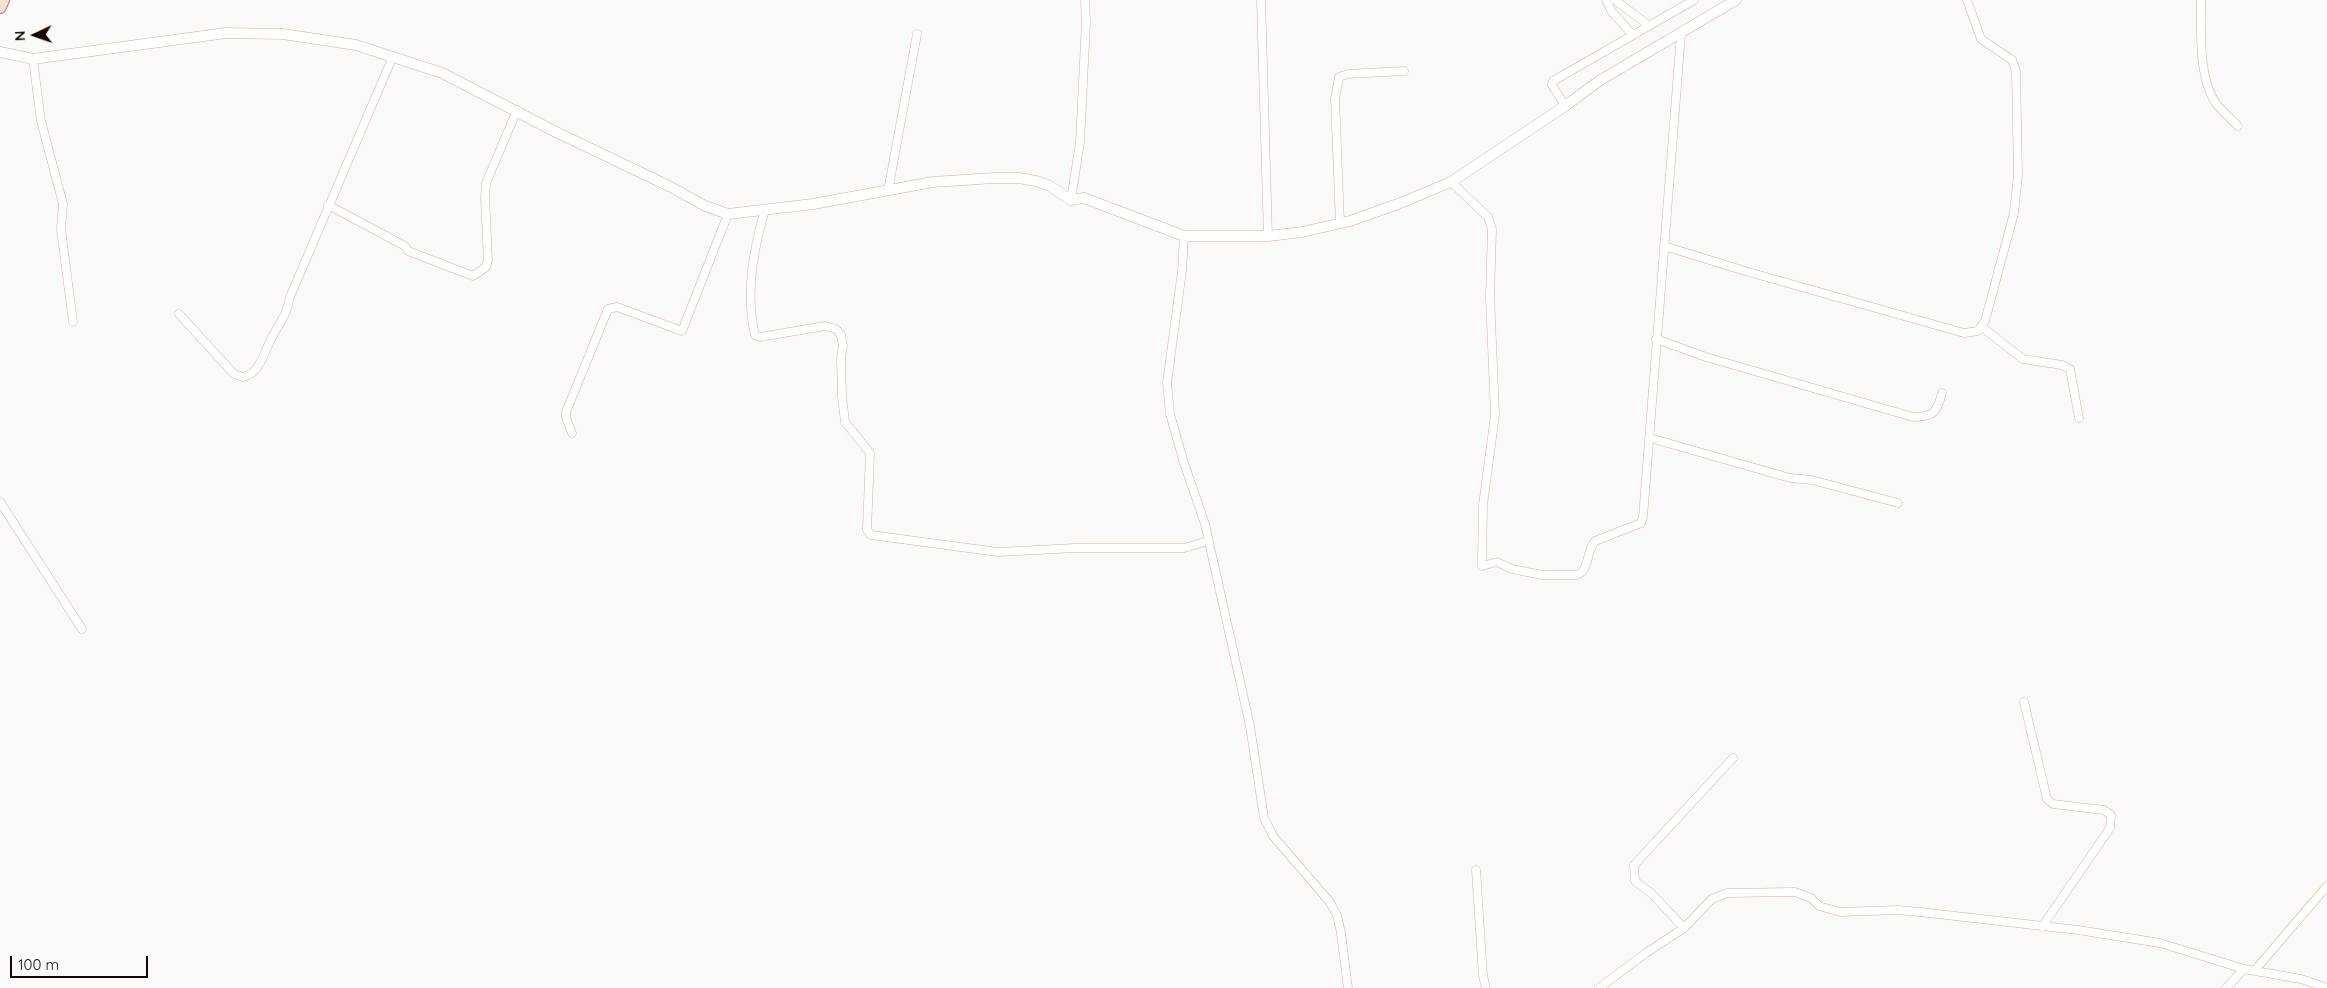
<!DOCTYPE html>
<style>
body{margin:0}
#map{position:relative;width:2327px;height:988px;overflow:hidden;background:#f9f9f9;font-family:Quicksand,sans-serif}
canvas{display:block}
.north{position:absolute;left:10px;top:10px;width:50px;height:50px;-webkit-text-stroke:4px #f9f9f9;paint-order:stroke;rotate:267deg;font-size:14px;font-weight:700;line-height:20px;text-align:center;color:#140805}
.north::after{content:'';display:block;margin:auto;width:18px;height:22px;background:#140805;clip-path:polygon(50% 0,100% 100%,50% 72%,0 100%)}
.scale{position:absolute;left:10px;top:956px;width:138px;height:22px;box-sizing:border-box;border:2px solid #140805;border-top:0;padding-left:6px;font-size:15px;line-height:18px;white-space:nowrap;color:#140805;-webkit-text-stroke:4px #f9f9f9;paint-order:stroke}
</style>
<div id="map">
<canvas width="2327" height="988"></canvas>
<div class="north">N</div>
<div class="scale">100 m</div>
</div>
<script>
const ctx = document.querySelector('canvas').getContext('2d');
ctx.lineJoin = 'round';
function trace(path, color, width, dash) { ctx.strokeStyle = color; ctx.lineWidth = width; ctx.lineCap = dash ? 'butt' : 'round'; ctx.setLineDash(dash || []); ctx.stroke(path); }
const minor = new Path2D(`
 M 1261,0 L 1268,236
 M 1606,0 L 1612,12 L 1632,34
 M 1615,0 L 1648,25
 M 2201,0 C 2201,31 2198,81 2218,106 C 2224,113 2231,119 2238,126
 M 33,59 L 41,121 L 63,204 L 61,229 L 73,322
 M 1565,106 L 1552,85 L 1553,81 L 1694,0
 M 1451,182 L 1488,217 L 1492,229 L 1490,297 L 1495,415 L 1483,505 L 1482,566 L 1497,562 L 1512,569 L 1542,575 L 1577,575 C 1590,570 1586,551 1595,541 L 1641,523 L 1643,517 L 1681,34
 M 888,191 L 917,34
 M 1071,200 L 1080,142 L 1086,22 L 1085,0
 M 328,205 L 405,246 L 408,251 L 473,276 L 486,267 L 488,260 L 485,198 L 486,183 L 517,110
 M 765,210 C 753,250 745,294 755,335 L 760,337 L 825,326 L 836,329 L 841,335 L 843,346 L 841,358 L 842,396 L 845,422 L 870,453 L 867,530 L 871,535 L 998,552 L 1075,548 L 1184,548 L 1208,541
 M 1340,223 L 1335,99 L 1339,77 L 1348,74 L 1404,71
 M 1184,236 L 1182,271 L 1167,383 L 1170,414 L 1184,463 L 1205,524 L 1250,726 L 1264,818 L 1273,836 L 1329,901 L 1337,915 L 1341,933 L 1348,988
 M 1664,246 L 1745,271 L 1964,333 L 1978,331 L 1985,321 L 2014,213 L 2018,175 L 2016,71 L 2012,60 L 1981,39 L 1967,0
 M 179,314 L 234,374 L 243,377 C 260,374 265,350 272,337 C 280,322 287,315 290,297 L 393,56
 M 1982,327 L 2023,359 L 2062,365 L 2070,369 L 2079,418
 M 1656,339 L 1706,357 L 1913,417 C 1934,417 1937,412 1942,393
 M 572,433 L 566,418 L 566,412 L 608,309 L 617,307 L 682,331 L 728,214
 M 1650,438 L 1790,478 L 1812,480 L 1898,503
 M 0,502 L 82,629
 M 2024,702 L 2047,799 L 2053,804 L 2104,810 L 2111,815 L 2110,828 L 2042,927
 M 1476,870 L 1483,976 L 1486,988
 M 1684,928 L 1652,894 L 1635,881 L 1634,865 L 1733,758
 M 2255,970 L 2327,886
 M 1599,988 L 1646,953 L 1684,928 L 1712,899 L 1727,893 L 1795,892 L 1811,898 L 1819,906 L 1840,912 L 1898,910 L 1920,912 L 2078,930 L 2160,943 L 2244,969 L 2301,979 L 2327,988
 M 2226,988 L 2244,969`);
const tertiary = new Path2D(`
 M 0,52 L 33,59 L 226,33 L 283,34 L 356,45 L 442,73 L 558,133 L 671,187 L 705,206 L 728,214 L 813,204 L 933,182 L 994,178 L 1019,178 L 1036,181 L 1050,186 L 1071,200 L 1084,198 L 1184,236 L 1268,236 L 1302,232 L 1350,221 L 1398,204 L 1451,182 L 1565,106 L 1599,81 L 1736,0`);
const primary = new Path2D(`
 M 0,7 L 3,0`);
trace(minor, '#d6aea2', 9);
trace(tertiary, '#d6aea2', 11);
trace(primary, '#a6857b', 14);
trace(minor, '#fff', 8);
trace(tertiary, '#fff', 10);
trace(primary, '#f9dfd6', 12);
</script>
